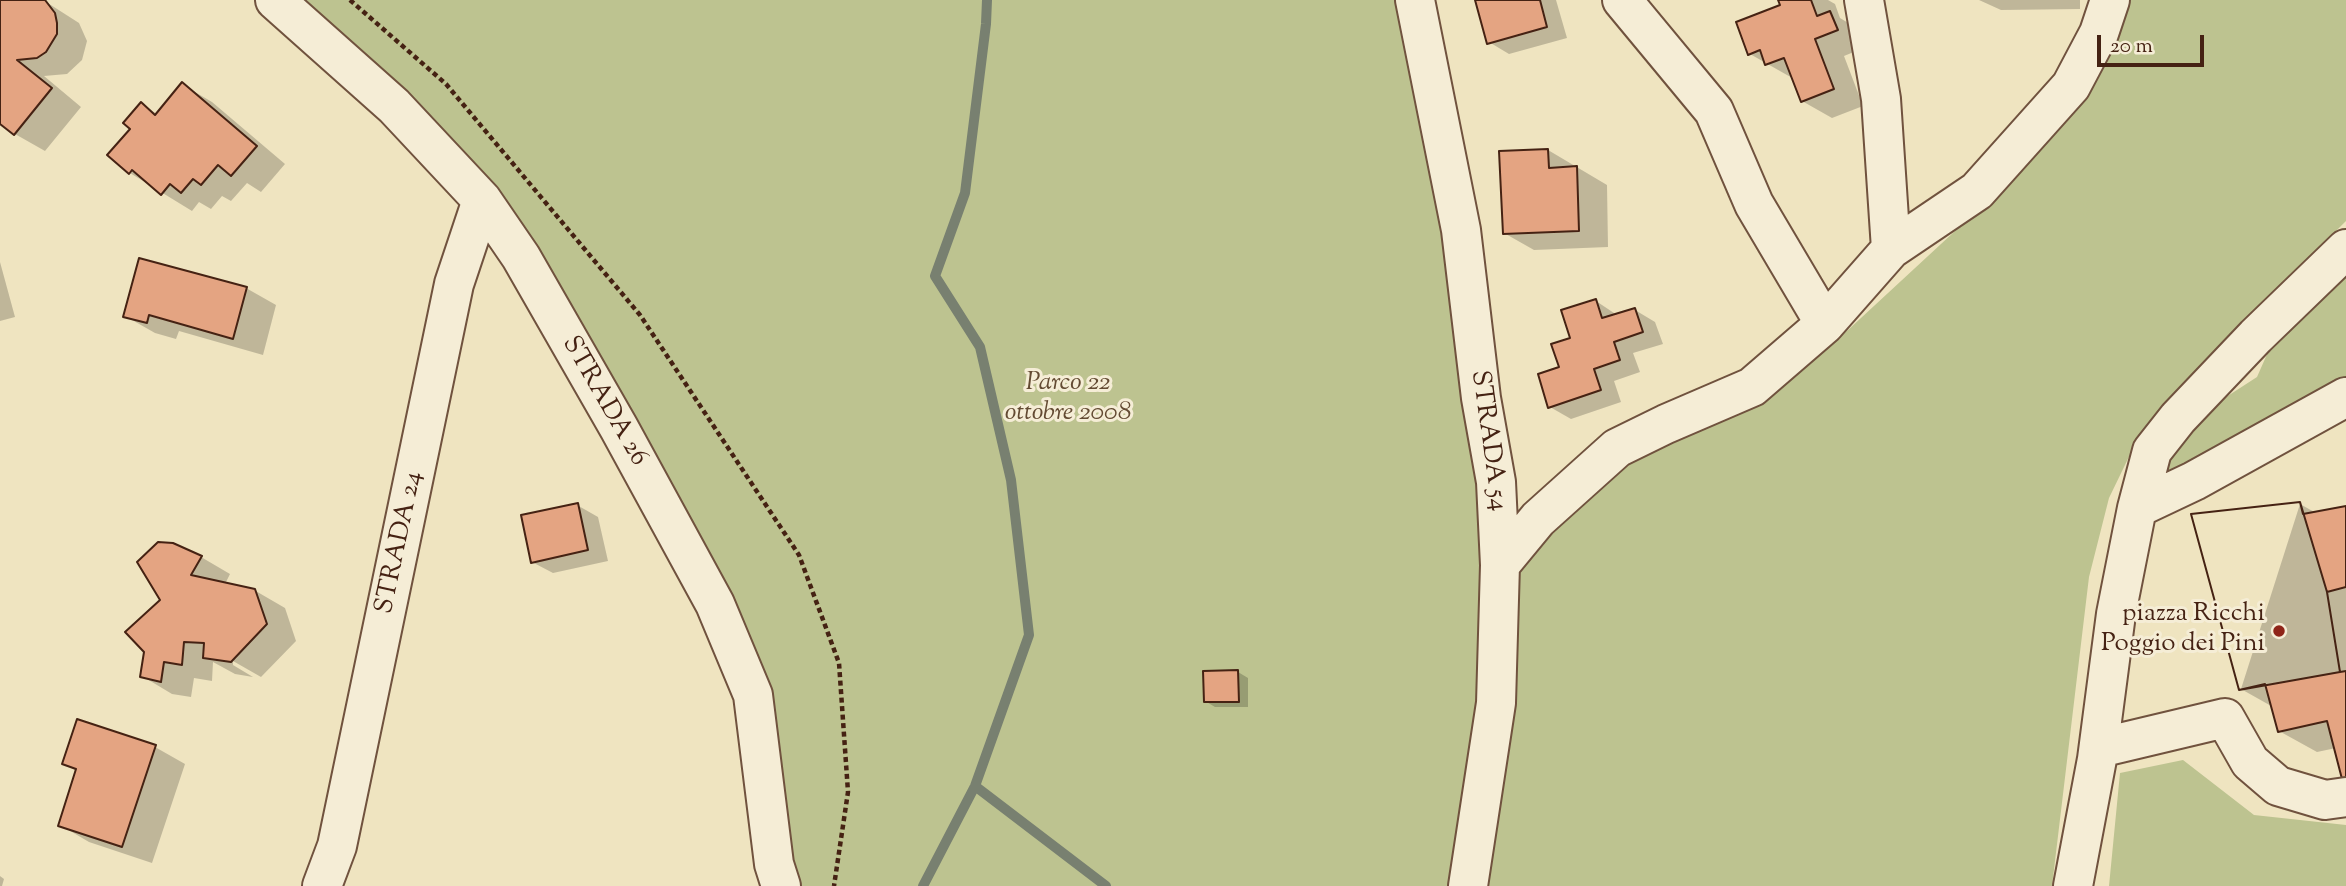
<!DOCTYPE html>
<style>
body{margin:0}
#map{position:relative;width:2346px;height:886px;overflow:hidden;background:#efe4c0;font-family:"Sorts Mill Goudy",serif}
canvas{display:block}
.scale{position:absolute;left:2097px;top:35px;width:107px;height:32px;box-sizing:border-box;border:4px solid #452213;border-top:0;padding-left:9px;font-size:21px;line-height:24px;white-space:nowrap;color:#452213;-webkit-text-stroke:5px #f5edd6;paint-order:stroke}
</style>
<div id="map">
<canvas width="2346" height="886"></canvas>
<div class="scale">20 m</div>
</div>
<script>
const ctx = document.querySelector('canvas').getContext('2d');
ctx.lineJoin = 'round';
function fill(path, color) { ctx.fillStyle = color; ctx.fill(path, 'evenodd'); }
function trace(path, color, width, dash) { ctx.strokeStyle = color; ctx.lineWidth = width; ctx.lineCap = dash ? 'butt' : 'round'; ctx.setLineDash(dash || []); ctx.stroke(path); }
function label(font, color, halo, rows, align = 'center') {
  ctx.font = font + ' "Sorts Mill Goudy",serif'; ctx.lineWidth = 6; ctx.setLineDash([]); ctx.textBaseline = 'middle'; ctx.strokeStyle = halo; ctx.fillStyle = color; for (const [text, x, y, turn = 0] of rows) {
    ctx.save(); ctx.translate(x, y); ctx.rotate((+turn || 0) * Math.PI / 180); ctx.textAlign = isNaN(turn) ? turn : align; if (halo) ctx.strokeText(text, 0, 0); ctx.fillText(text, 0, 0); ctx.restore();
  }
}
fill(new Path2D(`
 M 296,0 L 1401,0 L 1446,231 L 1496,575 L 1464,886 L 789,886 L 765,694 L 531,255 Z
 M 2125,0 L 2346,0 L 2346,221 L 2178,388 L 2140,434 L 2109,498 L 2089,577 L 2052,886 L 1482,886 L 1510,584 L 1540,538 L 1606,476 L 1661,440 L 1734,410 L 1848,330 L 1981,207 Z
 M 2346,272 L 2346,379 L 2193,465 L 2157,473 L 2202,408 L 2223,399 L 2257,377 L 2268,352 L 2310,305 Z
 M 2183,760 L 2254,815 L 2346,825 L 2346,886 L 2109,886 L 2120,773 Z`), '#bdc390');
fill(new Path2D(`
 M 6,0 L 43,0 L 79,23 L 87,41 L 82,60 L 67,74 L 44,76 L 81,107 L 45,151 L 15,134 L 0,122 L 0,4 Z
 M 1477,0 L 1556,0 L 1567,38 L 1509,54 L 1489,42 Z
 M 1779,0 L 1828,0 L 1835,4 L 1840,18 L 1860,30 L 1866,47 L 1844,56 L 1863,106 L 1832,118 L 1802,101 L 1794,79 L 1750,54 L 1782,6 Z
 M 1979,0 L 2080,0 L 2080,9 L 2001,10 Z
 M 183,85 L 212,102 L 285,164 L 261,192 L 247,183 L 231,201 L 222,196 L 211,209 L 199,202 L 192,211 L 130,173 L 132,129 L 141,104 L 157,114 Z
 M 1548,150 L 1607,185 L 1608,247 L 1534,250 L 1504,233 Z
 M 0,262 L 15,317 L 0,321 Z
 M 246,288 L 276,305 L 263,355 L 179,331 L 176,339 L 155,333 L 125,316 Z
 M 1596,301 L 1617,315 L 1635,310 L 1655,322 L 1663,344 L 1633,353 L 1640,372 L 1614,381 L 1621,402 L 1571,419 L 1550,407 L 1572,339 Z
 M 2300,504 L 2316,513 L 2346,508 L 2346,780 L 2336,748 L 2317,752 L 2279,731 L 2273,707 L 2241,689 Z
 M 577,505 L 598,517 L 608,561 L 553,573 L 532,562 Z
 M 201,557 L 230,574 L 225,584 L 254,590 L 285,608 L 296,641 L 261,677 L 233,661 L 233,665 L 253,677 L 235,674 L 213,662 L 212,681 L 194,678 L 191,697 L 172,694 L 142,676 L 162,601 Z
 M 1238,672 L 1248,678 L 1248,707 L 1215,707 L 1205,701 Z
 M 155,747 L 185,764 L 152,863 L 89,842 L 60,825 L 77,771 L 64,764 Z
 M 0,876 L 4,879 L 2,886 L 0,886 Z`), '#0003');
trace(new Path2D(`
 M 975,786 L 1106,886
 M 923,886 L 975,786 L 1029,635 L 1011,480 L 980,347 L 935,276 L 965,193 L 986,24 L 987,0`), '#788070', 10);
const building = new Path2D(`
 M 0,0 L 45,0 L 55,13 L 57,23 L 57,34 L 46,52 L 37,58 L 17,60 L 52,88 L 14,135 L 0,124 Z
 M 1475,0 L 1540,0 L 1547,27 L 1487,44 Z
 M 1778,0 L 1811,0 L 1817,16 L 1830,11 L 1838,30 L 1815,39 L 1834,89 L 1801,102 L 1784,58 L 1765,65 L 1760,50 L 1748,55 L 1736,22 L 1780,5 Z
 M 182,82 L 257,146 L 231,176 L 218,165 L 201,185 L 193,179 L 181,193 L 170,184 L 161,195 L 132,170 L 129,174 L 107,155 L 130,129 L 123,123 L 141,102 L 155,115 Z
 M 1548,149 L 1549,168 L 1577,166 L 1579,231 L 1503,234 L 1499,151 Z
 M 139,258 L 247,287 L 233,339 L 149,315 L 147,323 L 123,317 Z
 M 1596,299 L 1602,318 L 1635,308 L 1643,332 L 1614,342 L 1620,360 L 1594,369 L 1601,390 L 1548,408 L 1538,374 L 1559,367 L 1551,344 L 1570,338 L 1561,310 Z
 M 2300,502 L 2303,514 L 2346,506 L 2346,587 L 2327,592 L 2340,672 L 2346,671 L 2346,779 L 2342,779 L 2327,721 L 2278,732 L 2265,684 L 2239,690 L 2191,514 Z
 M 2300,502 L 2327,592 L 2340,672 L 2239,690 L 2191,514 Z
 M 578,503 L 588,550 L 531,563 L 521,515 Z
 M 158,542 L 173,543 L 202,556 L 191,575 L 255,589 L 267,624 L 231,662 L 203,658 L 204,643 L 184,642 L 182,665 L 164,662 L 161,682 L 140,677 L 144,652 L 125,632 L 160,600 L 137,562 Z
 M 1238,670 L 1239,702 L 1204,702 L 1203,671 Z
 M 77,719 L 156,745 L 122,847 L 58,826 L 76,769 L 62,764 Z`);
fill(building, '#e4a482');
trace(building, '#452213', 2);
const minor = new Path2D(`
 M 275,0 L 394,106 L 482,200 L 521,257 L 619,428 L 715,604 L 753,695 L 774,864 L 781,886
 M 1415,0 L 1461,230 L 1481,398 L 1496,482 L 1500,565 L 1496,703 L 1468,886
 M 1622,0 L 1714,111 L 1754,204 L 1825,324
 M 1864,0 L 1881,99 L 1891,249
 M 2137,508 L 2194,481 L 2346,397
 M 1500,565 L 1538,519 L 1617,448 L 1666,424 L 1752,387 L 1825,324 L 1891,249 L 1977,191 L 2071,86 L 2099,33 L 2110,0
 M 2099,748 L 2225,718 L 2250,762 L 2278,786 L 2325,800 L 2346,797
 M 322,886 L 337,846 L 454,284 L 482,200
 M 2073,886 L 2097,759 L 2116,614 L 2137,508 L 2152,451 L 2178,418 L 2256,336 L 2346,249`);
trace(minor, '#70523e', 42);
trace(new Path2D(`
 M 350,0 L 446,84 L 640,315 L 799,555 L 839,663 L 848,792 L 834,886`), '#452213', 4.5, [5, 3.5]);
trace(minor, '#f5edd6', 38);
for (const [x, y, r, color] of [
 [2279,631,7,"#8f2418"]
]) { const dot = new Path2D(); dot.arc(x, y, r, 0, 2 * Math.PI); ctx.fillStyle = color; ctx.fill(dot); trace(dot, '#f5edd6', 2.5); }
label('italic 26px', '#634a32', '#f5edd6', [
 ["Parco 22",1068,385],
 ["ottobre 2008",1068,415]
]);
label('26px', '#452213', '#f5edd6', [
 ["STRADA 26",603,402,60],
 ["STRADA 54",1487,441,82],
 ["STRADA 24",401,543,-78]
]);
label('26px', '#452213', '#f5edd6', [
 ["piazza Ricchi",2265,616],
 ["Poggio dei Pini",2265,646]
], 'right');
</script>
